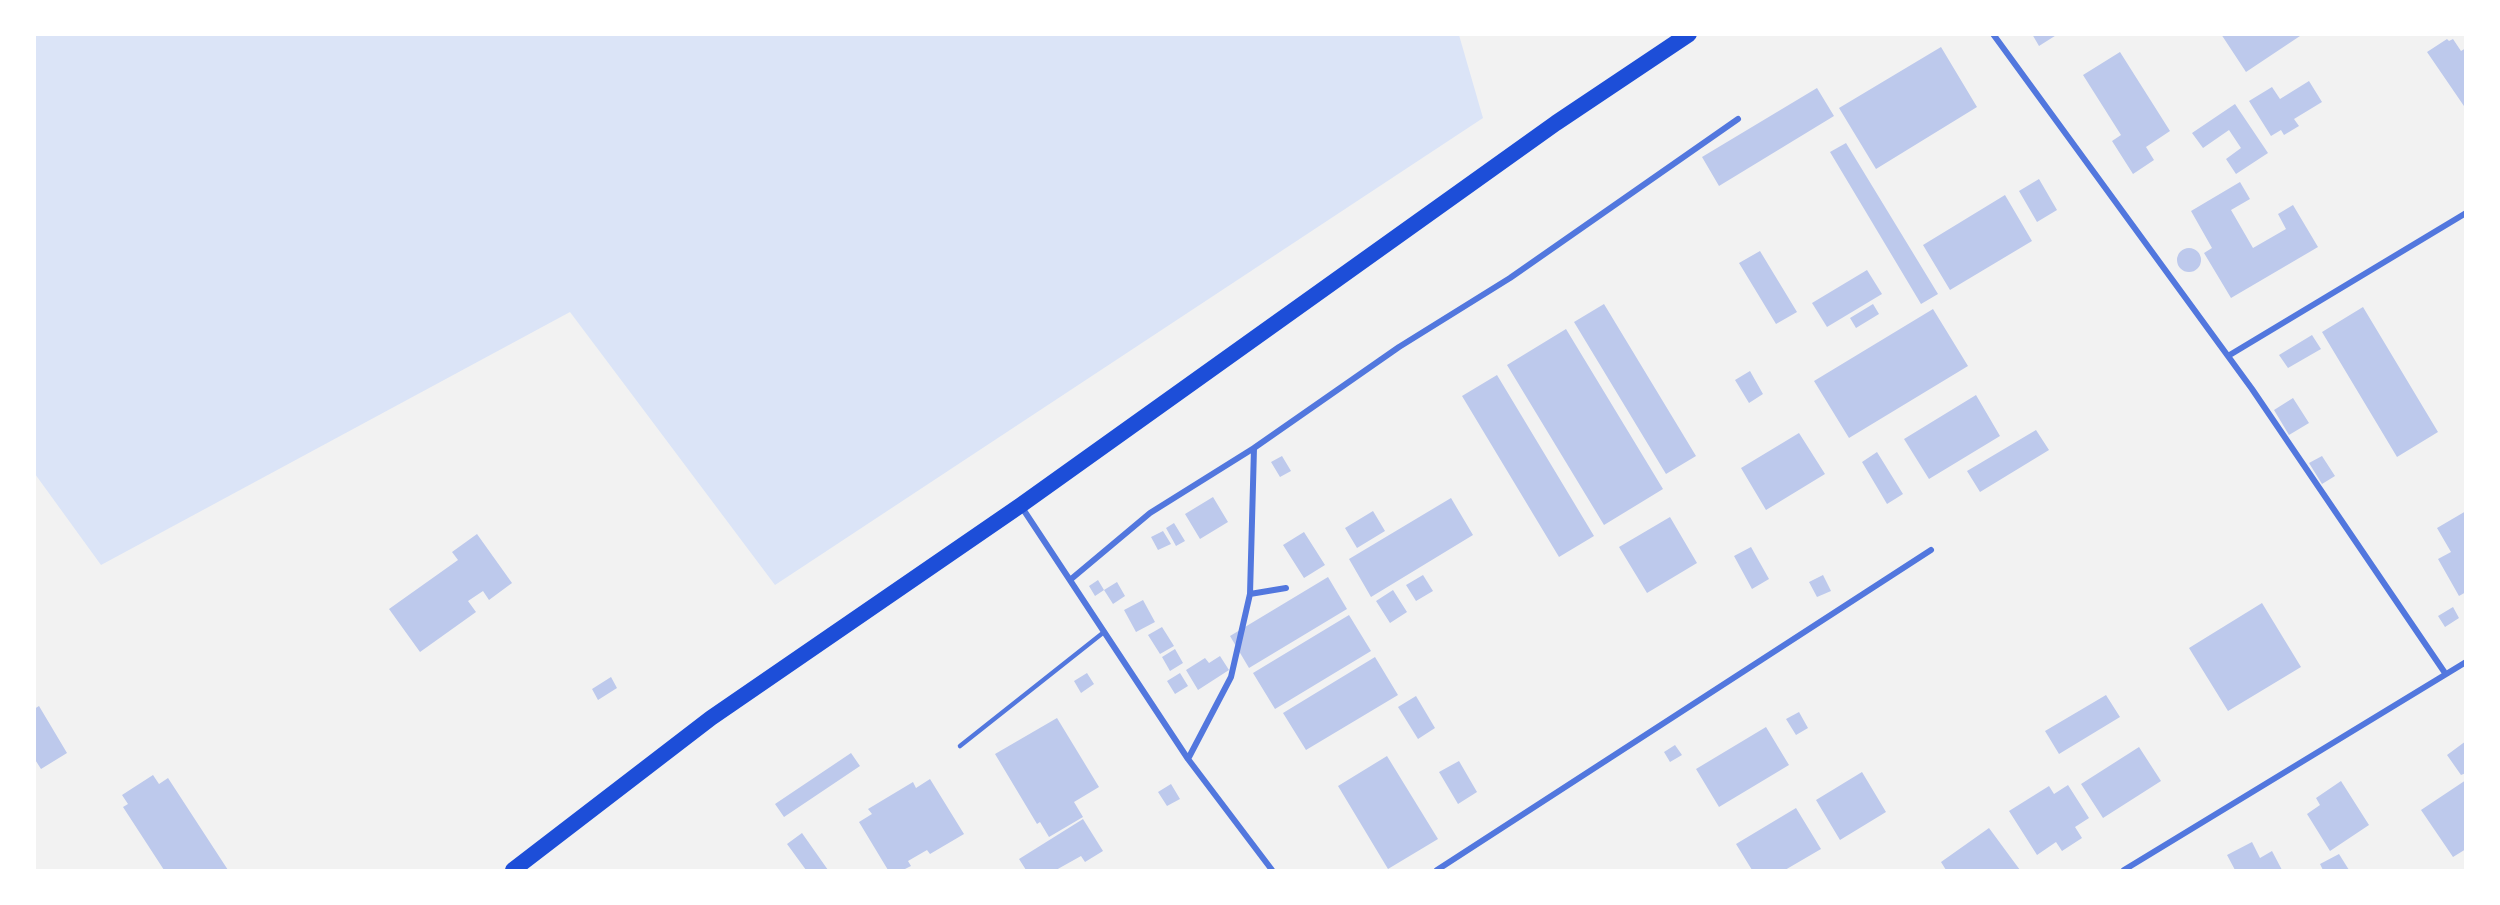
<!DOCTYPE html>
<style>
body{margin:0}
#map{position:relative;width:2500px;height:905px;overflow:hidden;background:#f2f2f2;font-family:"Public Sans",sans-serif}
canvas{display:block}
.frame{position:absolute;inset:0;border:36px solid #fff;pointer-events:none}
</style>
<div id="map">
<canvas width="2500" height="905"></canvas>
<div class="frame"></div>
</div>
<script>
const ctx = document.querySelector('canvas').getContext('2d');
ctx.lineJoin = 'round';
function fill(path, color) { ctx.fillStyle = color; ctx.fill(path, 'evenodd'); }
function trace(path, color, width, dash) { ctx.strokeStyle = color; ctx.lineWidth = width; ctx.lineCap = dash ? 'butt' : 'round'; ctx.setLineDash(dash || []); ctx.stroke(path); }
fill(new Path2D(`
 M 34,35 L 1459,35 L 1483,118 L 775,585 L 570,312 L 101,565 L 35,474 Z`), '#dbe4f7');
fill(new Path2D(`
 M 2032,34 L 2058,34 L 2039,46 Z
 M 2221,34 L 2303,34 L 2246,72 Z
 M 2447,39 L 2449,41 L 2453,39 L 2461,51 L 2466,48 L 2466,109 L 2427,52 Z
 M 1941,47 L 1977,107 L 1876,169 L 1839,108 Z
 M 2120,52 L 2170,131 L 2146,147 L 2154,160 L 2133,174 L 2112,141 L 2121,135 L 2083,75 Z
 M 2309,81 L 2322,102 L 2294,119 L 2299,126 L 2284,135 L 2281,130 L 2271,136 L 2249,101 L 2272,87 L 2280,99 Z
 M 1817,88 L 1834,116 L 1719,186 L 1702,157 Z
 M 2235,104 L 2268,153 L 2236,174 L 2226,159 L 2241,148 L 2229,130 L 2203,148 L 2192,133 Z
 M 1846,143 L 1938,294 L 1921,304 L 1830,152 Z
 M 2039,179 L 2057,210 L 2037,222 L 2019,191 Z
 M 2240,182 L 2250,199 L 2231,210 L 2253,248 L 2286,229 L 2278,214 L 2293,205 L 2318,247 L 2231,298 L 2204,253 L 2212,248 L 2191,211 Z
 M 2005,195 L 2032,241 L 1950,290 L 1923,245 Z
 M2177 260a12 12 0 1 1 24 0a12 12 0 1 1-24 0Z
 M 1760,251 L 1797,312 L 1776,324 L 1739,263 Z
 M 1867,270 L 1882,294 L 1827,327 L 1812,303 Z
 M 1604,304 L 1696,456 L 1666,474 L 1574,322 Z
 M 1873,304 L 1879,314 L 1856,328 L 1850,318 Z
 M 2363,307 L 2438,432 L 2397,457 L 2322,332 Z
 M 1933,309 L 1968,366 L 1849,438 L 1814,381 Z
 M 1566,329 L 1663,489 L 1604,525 L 1507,365 Z
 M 2312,335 L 2321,349 L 2288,368 L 2279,355 Z
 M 1750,371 L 1763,394 L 1749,403 L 1735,380 Z
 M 1497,375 L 1594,536 L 1559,557 L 1462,396 Z
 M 1976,395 L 2000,436 L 1929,479 L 1904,439 Z
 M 2293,398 L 2309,423 L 2289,435 L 2274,410 Z
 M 2036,430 L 2049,450 L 1980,492 L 1967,471 Z
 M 1799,433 L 1825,474 L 1766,510 L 1741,468 Z
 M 1877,452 L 1903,494 L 1887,504 L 1862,462 Z
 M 1282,456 L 1291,471 L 1280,477 L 1271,462 Z
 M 2322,456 L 2335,476 L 2322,484 L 2309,463 Z
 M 1213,497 L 1228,522 L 1200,539 L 1185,514 Z
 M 1451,498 L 1473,535 L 1371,597 L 1349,559 Z
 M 1373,511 L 1385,531 L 1357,548 L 1345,528 Z
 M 2466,511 L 2466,592 L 2459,596 L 2438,559 L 2451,552 L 2437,528 Z
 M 1670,517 L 1697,563 L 1647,593 L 1619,547 Z
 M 1174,523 L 1185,541 L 1176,546 L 1166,528 Z
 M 1163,531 L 1171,544 L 1158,550 L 1151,537 Z
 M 1304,532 L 1325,565 L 1304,578 L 1283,545 Z
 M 477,534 L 512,583 L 489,600 L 483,591 L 468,601 L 476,612 L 420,652 L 389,609 L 458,560 L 452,552 Z
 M 1751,547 L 1769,579 L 1752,589 L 1734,556 Z
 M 1423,575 L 1433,591 L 1416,601 L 1406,585 Z
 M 1823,575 L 1831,591 L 1817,597 L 1809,582 Z
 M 1328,577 L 1347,609 L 1249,668 L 1230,636 Z
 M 1098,580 L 1104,590 L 1095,596 L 1089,586 Z
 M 1117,582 L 1125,596 L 1113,604 L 1104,590 Z
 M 1393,590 L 1407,612 L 1390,623 L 1376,601 Z
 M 1143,600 L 1155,622 L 1136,632 L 1124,610 Z
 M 2262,603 L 2301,667 L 2228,711 L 2189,648 Z
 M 2453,607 L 2459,618 L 2445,627 L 2438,616 Z
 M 1349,615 L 1371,651 L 1275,709 L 1253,673 Z
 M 1162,627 L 1174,646 L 1160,654 L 1148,635 Z
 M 1175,649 L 1183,663 L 1170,671 L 1162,657 Z
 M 1220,656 L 1229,670 L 1198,690 L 1186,670 L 1205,658 L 1209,663 Z
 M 1375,657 L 1398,695 L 1306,750 L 1283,713 Z
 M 1087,673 L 1094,684 L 1081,693 L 1074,681 Z
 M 1180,673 L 1188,686 L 1175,694 L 1167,681 Z
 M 611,677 L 617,688 L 598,700 L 592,689 Z
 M 2106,695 L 2120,717 L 2059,754 L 2045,731 Z
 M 1416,696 L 1435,728 L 1418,739 L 1398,707 Z
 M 39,706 L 67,753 L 41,769 L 34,758 L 34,709 Z
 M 1799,712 L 1808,728 L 1796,735 L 1786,719 Z
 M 1057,718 L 1099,787 L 1074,802 L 1083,817 L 1049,837 L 1040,822 L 1037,824 L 995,754 Z
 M 1766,727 L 1789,765 L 1719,807 L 1696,769 Z
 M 2466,741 L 2466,773 L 2461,775 L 2447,755 Z
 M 1675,745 L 1682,755 L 1670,762 L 1664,752 Z
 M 2139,747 L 2161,781 L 2103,818 L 2081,784 Z
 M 851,753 L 860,766 L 784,817 L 775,804 Z
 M 1387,756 L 1438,839 L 1388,869 L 1338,786 Z
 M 1459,761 L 1477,792 L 1458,804 L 1439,772 Z
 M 1862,772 L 1886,812 L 1840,840 L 1816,800 Z
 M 153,775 L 159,784 L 168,778 L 228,870 L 164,870 L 123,807 L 128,804 L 122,795 Z
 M 930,779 L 964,834 L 930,854 L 927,850 L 908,861 L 911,866 L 903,870 L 888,870 L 859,822 L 872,814 L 868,809 L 913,782 L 916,788 Z
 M 2466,780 L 2466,849 L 2453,857 L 2421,810 Z
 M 2341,781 L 2369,825 L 2330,851 L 2307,814 L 2320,805 L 2316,798 Z
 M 1171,784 L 1180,799 L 1167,806 L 1158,792 Z
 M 2068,785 L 2089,818 L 2075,827 L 2082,838 L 2062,851 L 2056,842 L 2037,855 L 2009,811 L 2049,786 L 2054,794 Z
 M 1796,808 L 1821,849 L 1785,870 L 1752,870 L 1736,844 Z
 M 1083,819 L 1103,851 L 1085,862 L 1081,856 L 1056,870 L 1026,870 L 1019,859 Z
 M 1989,828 L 2020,870 L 1946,870 L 1941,862 Z
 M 802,833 L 828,870 L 806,870 L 787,844 Z
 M 2252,842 L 2260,858 L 2272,851 L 2282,870 L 2235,870 L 2227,855 Z
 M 2339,854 L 2349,870 L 2323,870 L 2320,864 Z`), '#bdc9ec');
trace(new Path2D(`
 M 960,746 L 1104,632`), '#5277de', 4.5);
trace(new Path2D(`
 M 1993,34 L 2252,389 L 2445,673
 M 2228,356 L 2466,213
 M 1021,506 L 1188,759 L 1272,870
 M 1070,580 L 1150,513 L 1254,448
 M 1250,594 L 1286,588
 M 1188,759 L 1231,677 L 1250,594 L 1254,448 L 1399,347 L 1510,278 L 1738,119
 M 1437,870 L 1931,550
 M 2124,870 L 2466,662`), '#5277de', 6);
trace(new Path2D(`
 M 513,870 L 711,718 L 1021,505 L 1556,123 L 1689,34`), '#1d4ed8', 16);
</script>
